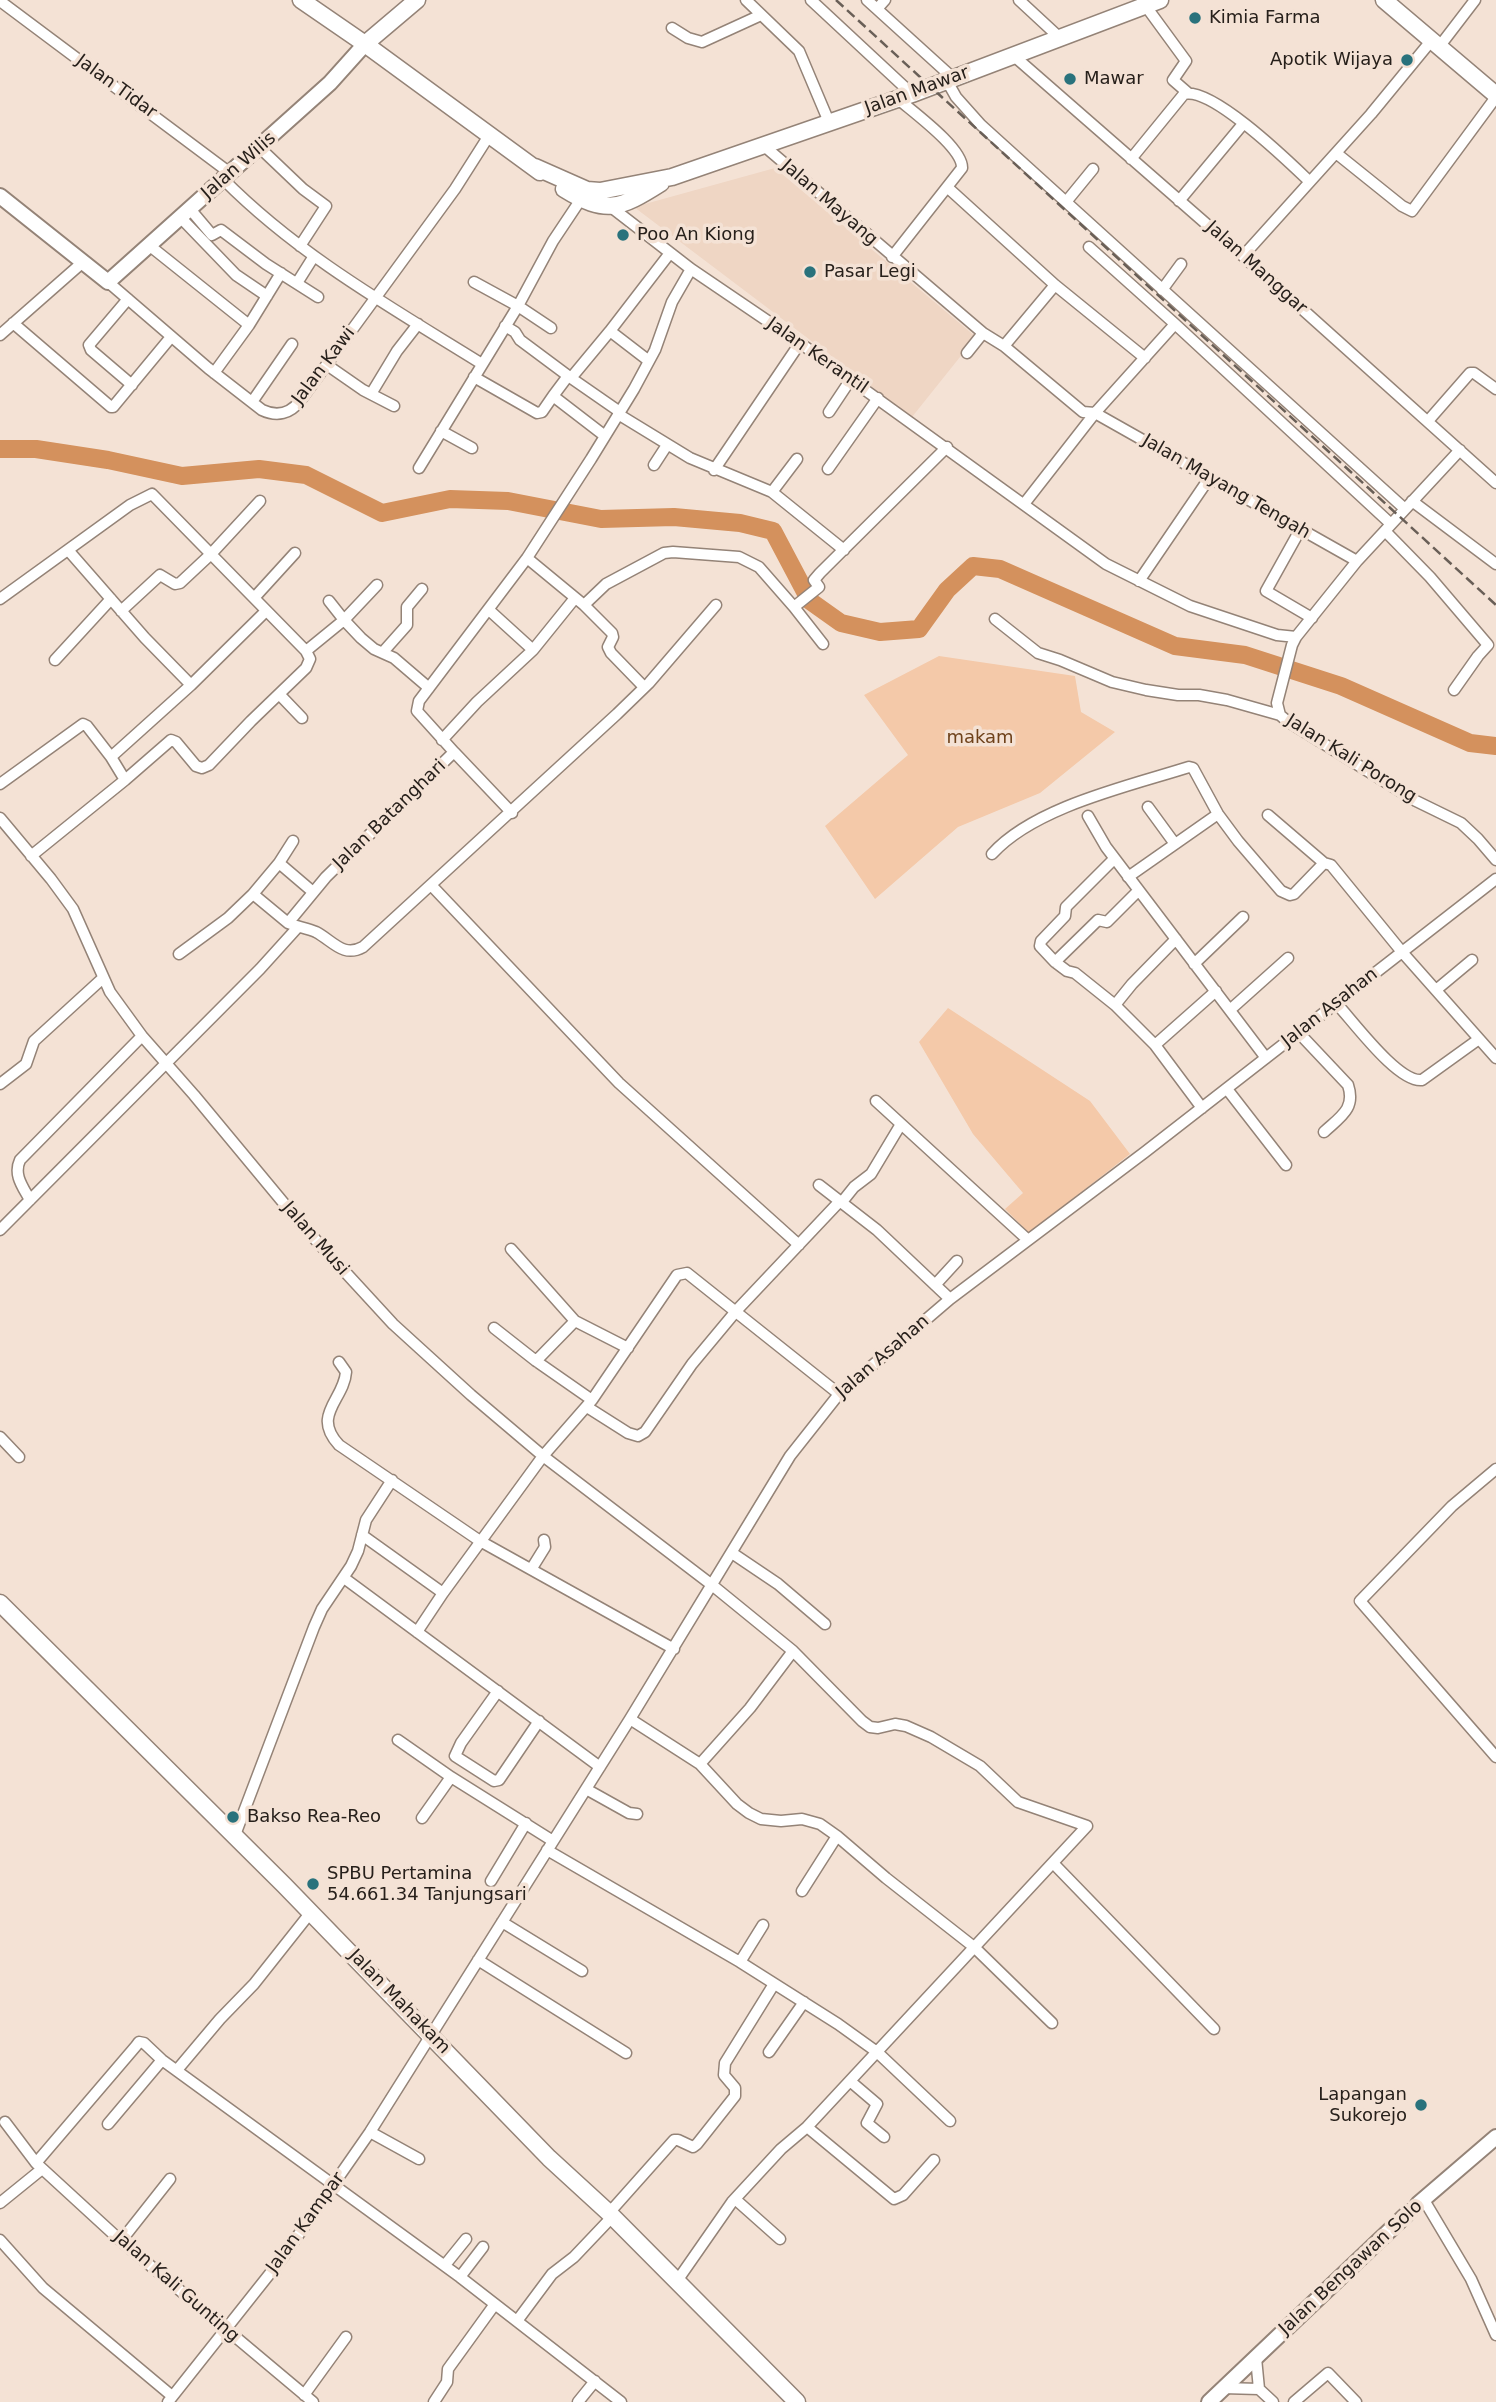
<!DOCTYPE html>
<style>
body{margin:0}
canvas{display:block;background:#f4e2d5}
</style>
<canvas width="1496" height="2402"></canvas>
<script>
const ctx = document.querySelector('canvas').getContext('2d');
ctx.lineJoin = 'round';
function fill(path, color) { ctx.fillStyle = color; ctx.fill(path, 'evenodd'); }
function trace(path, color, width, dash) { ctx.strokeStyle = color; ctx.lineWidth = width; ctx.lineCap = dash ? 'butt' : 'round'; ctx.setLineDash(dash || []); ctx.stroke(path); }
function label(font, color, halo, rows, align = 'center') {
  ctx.font = font + ' "DejaVu Sans",sans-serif'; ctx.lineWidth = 7; ctx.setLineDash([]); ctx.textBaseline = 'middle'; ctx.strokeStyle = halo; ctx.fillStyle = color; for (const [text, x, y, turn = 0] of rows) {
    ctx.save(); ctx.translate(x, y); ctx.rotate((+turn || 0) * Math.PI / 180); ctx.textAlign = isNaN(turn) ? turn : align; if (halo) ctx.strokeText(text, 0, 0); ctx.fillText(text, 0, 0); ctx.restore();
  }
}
fill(new Path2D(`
 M 775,168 L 976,337 L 912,417 L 634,207 Z`), '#efd6c4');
fill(new Path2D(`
 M 939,656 L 1075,676 L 1081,712 L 1115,732 L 1040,793 L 958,827 L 875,899 L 825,826 L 908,755 L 864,695 Z
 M 948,1008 L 1090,1101 L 1130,1154 L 1029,1233 L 1005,1209 L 1023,1193 L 973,1134 L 919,1042 Z`), '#f4c9a9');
trace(new Path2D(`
 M 0,449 L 36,449 L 108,460 L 182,476 L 259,469 L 306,475 L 382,513 L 450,499 L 508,501 L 601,519 L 674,517 L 740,523 L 773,531 L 810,601 L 841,623 L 880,632 L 919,629 L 947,590 L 973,566 L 1000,569 L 1175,646 L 1245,655 L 1341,686 L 1470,743 L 1496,746`), '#d4915d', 18);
const minor = new Path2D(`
 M 746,0 L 799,51 L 829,122
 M 811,0 L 912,94
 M 867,0 L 953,78
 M 1019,0 L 1060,38
 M 0,1 L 230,173
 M 1145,5 L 1186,61 L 1173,80 L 1188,93
 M 877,9 L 885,0
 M 672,28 L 688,38 L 702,42 L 761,15
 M 1439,47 L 1475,0
 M 1014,56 L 1243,256 L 1496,483
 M 947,81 L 956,97 L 981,125 L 1405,509
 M 763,145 L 983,333 L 1004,346 L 1083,412 L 1095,413 L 1357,561
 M 260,148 L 303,189 L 326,206 L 300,246
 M 1336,153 L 1402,206 L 1412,211 L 1496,97
 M 1131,159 L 1184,94 C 1212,87 1288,161 1309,181
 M 223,179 C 298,255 392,308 482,364
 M 947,187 L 1055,285 L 1145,358
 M 1179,201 L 1243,124
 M 1066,202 L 1093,169
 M 611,207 L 691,269 L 800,343 L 1106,564 L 1190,606 L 1277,635 L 1296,637
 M 190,209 L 212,235 L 221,230 L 266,264 L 318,297
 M 181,218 L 236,275 L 267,296
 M 150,246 L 249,325 L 214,373
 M 1089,247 L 1175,324 L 1391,524
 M 1243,256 L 1371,114 L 1431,41
 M 892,257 L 962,168 C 963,148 913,112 897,98
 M 691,269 L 672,302 L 655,350 L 634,389 L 591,459 L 527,558 L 419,701 L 417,711 L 454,752 L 326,877 L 288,923 C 297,927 307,928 316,932 C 333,941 343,958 363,947 L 617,714 L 649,683 L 716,605
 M 108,282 L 208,368 L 262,410 C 277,417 290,414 300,401 L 455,189 L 490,134
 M 474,282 L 518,306 L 551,328
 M 297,283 L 314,256
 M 1162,290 L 1181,264
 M 128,299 L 89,345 L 91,350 L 132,385
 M 13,323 L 111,407 L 113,407 L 171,337
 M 249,325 L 281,273
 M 505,326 L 515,332 L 520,340 L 571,378
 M 610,331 L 571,378 L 620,412
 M 0,335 L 83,262
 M 1004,346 L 1055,285
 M 967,353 L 983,333
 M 649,361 L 610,331 L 670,253
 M 327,365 L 363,390 L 394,406
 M 474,377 L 537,413 L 542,412 L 553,396 L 605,436
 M 371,394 L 397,351 L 418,324
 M 553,396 L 568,376
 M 252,402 L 292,344
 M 829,412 L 851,379
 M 618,414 L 690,458 L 772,492 L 844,550
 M 1428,421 L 1470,373 L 1474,373 L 1496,389
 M 441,431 L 472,448
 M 1460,450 L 1357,561 L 1296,637 L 1292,645 L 1277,703 L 1280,715 L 1287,721 L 1416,801 L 1461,823 L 1478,839 L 1496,860
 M 654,465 L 667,445
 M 419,468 L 518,306 L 553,241 L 581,199
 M 828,469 L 878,398
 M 714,470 L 800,343
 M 772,492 L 797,459
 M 1412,501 L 1496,564
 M 1024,504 L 1095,413 L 1175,324
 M 1300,530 L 1266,591 L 1312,618
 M 1385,531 L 1430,577 L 1488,645 L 1478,656 L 1454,690
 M 68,550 L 145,638 L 191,685
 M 527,558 L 584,605 L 612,633 L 613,637 L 608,647 L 611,653 L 644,687
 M 1139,581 L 1210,477
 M 254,598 L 295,553
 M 0,599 L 130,505 L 152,494 L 306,651 L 344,620 L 361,638 L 374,649 L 394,658 L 429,688
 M 329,601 L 344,620 L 377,585
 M 584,605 L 606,584 L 664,553 L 673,552 L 739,557 L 759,567 L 794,607 L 819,587 L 814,580 L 820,573 L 947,447
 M 794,607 L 823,644
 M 489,610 L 533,650
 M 121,611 L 160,575 L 175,584 L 180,583 L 211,554 L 260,501
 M 995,619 L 1038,653 L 1060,660 L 1112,682 L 1146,690 L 1178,695 L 1199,695 L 1227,700 L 1280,715
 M 383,652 L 407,625 L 407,607 L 422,589
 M 55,660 L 111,599
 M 279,694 L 302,718
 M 442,740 L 477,702 L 533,650 L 575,598
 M 454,752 L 512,813
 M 125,780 L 171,740 L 176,742 L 196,766 L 202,768 L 209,765 L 251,721 L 306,668 L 310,659 L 306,651
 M 0,784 L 83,724 L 87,726 L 111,757 L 191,685 L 266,611
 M 1148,807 L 1175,844
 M 1268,815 L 1324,863
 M 1088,816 L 1106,847 L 1266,1058
 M 0,818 L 51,879 L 73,909 L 110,992 L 142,1036 L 194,1095 L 301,1224 L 393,1324 L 471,1395 L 543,1456 L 712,1585 L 793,1651 L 862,1721 L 870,1727 L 878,1728 L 895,1724 L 906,1726 L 931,1737 L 980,1766 L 1018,1802 L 1087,1826 L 807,2127 L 781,2149 L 732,2202 L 677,2281
 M 992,854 C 1034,807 1129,786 1189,767 L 1193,768 L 1218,814 L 1238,841 L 1281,891 L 1290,895 L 1294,894 L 1324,863 L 1331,865 L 1402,952 L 1496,1058
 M 31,856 L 125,780 L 111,757
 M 279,863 L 313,892
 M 1128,877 L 1218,814
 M 431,885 L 619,1083 L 799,1245
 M 1138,891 L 1107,922 L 1098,920 L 1055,962 L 1067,971 L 1075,973 L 1115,1005 L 1155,1045 L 1216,991
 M 288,923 L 253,894 L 279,863 L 293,841
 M 179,954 L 228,918 L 253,894
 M 1055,962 L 1040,946 L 1041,941 L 1065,916 L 1066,907 L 1114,859
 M 1194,964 L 1243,917
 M 1436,990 L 1472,960
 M 1336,1003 C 1353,1021 1398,1083 1422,1080 L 1479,1039
 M 1115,1005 L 1132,984 L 1176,939
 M 1231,1009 L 1288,958
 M 1298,1032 L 1348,1085 C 1356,1109 1340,1117 1324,1132
 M 1155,1045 L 1202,1108
 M 0,1084 L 26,1064 L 34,1041 L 103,978
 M 1227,1089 L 1286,1165
 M 876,1101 L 1028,1240
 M 819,1185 L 877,1230 L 950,1299
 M 30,1200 C 23,1187 13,1175 20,1160 L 142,1036
 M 842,1202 L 854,1187 L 871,1174 L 901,1124
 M 0,1230 L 260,969 L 298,927
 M 511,1249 L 575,1321 L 628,1348
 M 935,1285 L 957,1261
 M 494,1328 L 536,1361 L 592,1400
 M 536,1361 L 575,1321
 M 339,1362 L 346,1372 C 344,1400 311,1415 339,1445 L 480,1541 L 674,1649
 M 587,1407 L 628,1433 L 638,1436 L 645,1432 L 692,1364 L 737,1310 L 840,1201
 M 0,1437 L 19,1457
 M 1496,1469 L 1452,1506 L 1360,1601 L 1496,1757
 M 362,1535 L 443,1593
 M 732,1553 L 778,1584 L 825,1624
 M 532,1568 L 545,1547 L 544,1540
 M 344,1578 L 600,1767
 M 417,1632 L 443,1593 L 543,1456 L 592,1400 L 677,1275 L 687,1273 L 839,1394
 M 498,1691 L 461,1743 L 455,1756 L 494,1781 L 499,1780 L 539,1721
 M 630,1719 L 700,1764 L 737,1804 L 749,1813 L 761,1819 L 781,1821 L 802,1819 L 820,1824 L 837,1836 L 886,1878 L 974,1947 L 1052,2023
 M 398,1740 L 451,1777 L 553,1841
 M 700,1764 L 750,1708 L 793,1651
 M 586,1789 L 629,1813 L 637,1814
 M 422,1818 L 451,1777
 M 235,1835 L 314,1627 L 322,1609 L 351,1566 L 358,1551 L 366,1520 L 392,1480
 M 547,1850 L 740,1962 L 838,2024 L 877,2052 L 950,2121
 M 1053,1863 L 1214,2029
 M 491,1881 L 526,1823
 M 802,1891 L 837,1836
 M 502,1922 L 582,1971
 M 478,1960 L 626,2053
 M 740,1962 L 763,1925
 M 769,2052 L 804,2002
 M 177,2070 L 220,2019 L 254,1984 L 311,1912
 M 850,2081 L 877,2104 L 867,2123 L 884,2137
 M 5,2122 L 36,2163 L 121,2241 L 313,2402
 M 108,2124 L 162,2060
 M 807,2127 L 894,2199 L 903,2195 L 934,2160
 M 370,2132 L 419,2159
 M 36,2163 L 136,2046 L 139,2042 L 144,2043 L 162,2060 L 460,2277 L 621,2402
 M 735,2199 L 780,2239
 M 1424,2200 L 1471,2279 L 1496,2335
 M 0,2203 L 42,2169
 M 609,2213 L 674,2140 L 678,2140 L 693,2147 L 697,2144 L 735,2096 L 735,2088 L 724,2075 L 725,2063 L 774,1984
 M 0,2240 L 43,2288 L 172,2396
 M 121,2241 L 170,2179
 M 445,2265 L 466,2239
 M 460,2277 L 483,2247
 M 517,2321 L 552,2274 L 574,2257 L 612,2217
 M 1256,2358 L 1259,2389 L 1273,2402
 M 1223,2388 L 1259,2389
 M 304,2395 L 346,2337
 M 168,2402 L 283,2257 L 370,2132 L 630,1719 L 790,1456 L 839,1394 L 950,1299 L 1145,1152 L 1496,879
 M 434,2402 L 447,2382 L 448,2369 L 495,2304
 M 578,2402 L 595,2381
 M 1294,2402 L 1328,2373 L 1356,2402`);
const secondary = new Path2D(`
 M 0,196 L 108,282 L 330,83 L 365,44
 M 1418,2204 L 1496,2137
 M 1209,2402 L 1409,2212`);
const primary = new Path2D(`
 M 301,0 L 365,44 L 540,172
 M 1384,0 L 1496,95
 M 365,44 L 417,0
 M 535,167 L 587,190 L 600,191 L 672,177 L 912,94 L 1160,0
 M 564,189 C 606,215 620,209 661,183
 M 0,1603 L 284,1885 L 549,2158 L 609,2213 L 797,2402`);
trace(minor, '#948377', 13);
trace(secondary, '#948377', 18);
trace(primary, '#948377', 19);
trace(minor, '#fff', 10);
trace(secondary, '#fff', 14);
trace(primary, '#fff', 16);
trace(new Path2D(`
 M 836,0 L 1496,605`), '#695f57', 2.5, [10, 5]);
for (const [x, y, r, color] of [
 [1195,18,7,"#29727c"],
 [1407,60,7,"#29727c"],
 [1070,79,7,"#29727c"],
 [623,235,7,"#29727c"],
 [810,272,7,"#29727c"],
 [233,1817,7,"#29727c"],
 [313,1884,7,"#29727c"],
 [1421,2105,7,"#29727c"]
]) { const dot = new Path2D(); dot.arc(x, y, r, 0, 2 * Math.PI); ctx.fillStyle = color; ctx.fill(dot); trace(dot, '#f4e2d5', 2.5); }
label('18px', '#27201b', '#f4e2d5', [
 ["Kimia Farma",1209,18],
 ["Apotik Wijaya",1393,60,"right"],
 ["Mawar",1084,79],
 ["Poo An Kiong",637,235],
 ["Pasar Legi",824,272],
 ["Bakso Rea-Reo",247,1817],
 ["SPBU Pertamina",327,1874],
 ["54.661.34 Tanjungsari",327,1895],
 ["Lapangan",1407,2095,"right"],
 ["Sukorejo",1407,2116,"right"]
], 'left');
label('18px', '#27201b', '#f4e2d5', [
 ["Jalan Tidar",116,87,36],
 ["Jalan Mawar",917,91,-20],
 ["Jalan Wilis",239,166,-41],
 ["Jalan Mayang",829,203,41],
 ["Jalan Manggar",1256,268,42],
 ["Jalan Kerantil",817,356,35],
 ["Jalan Kawi",324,366,-53],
 ["Jalan Mayang Tengah",1226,487,30],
 ["Jalan Kali Porong",1351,759,32],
 ["Jalan Batanghari",390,815,-44],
 ["Jalan Asahan",1330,1008,-38],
 ["Jalan Musi",315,1239,49],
 ["Jalan Asahan",883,1357,-41],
 ["Jalan Mahakam",399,2002,46],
 ["Jalan Kampar",306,2223,-54],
 ["Jalan Bengawan Solo",1351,2268,-43],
 ["Jalan Kali Gunting",176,2287,41]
]);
label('18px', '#6f421b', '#f4e2d5', [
 ["makam",980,738]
]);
</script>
